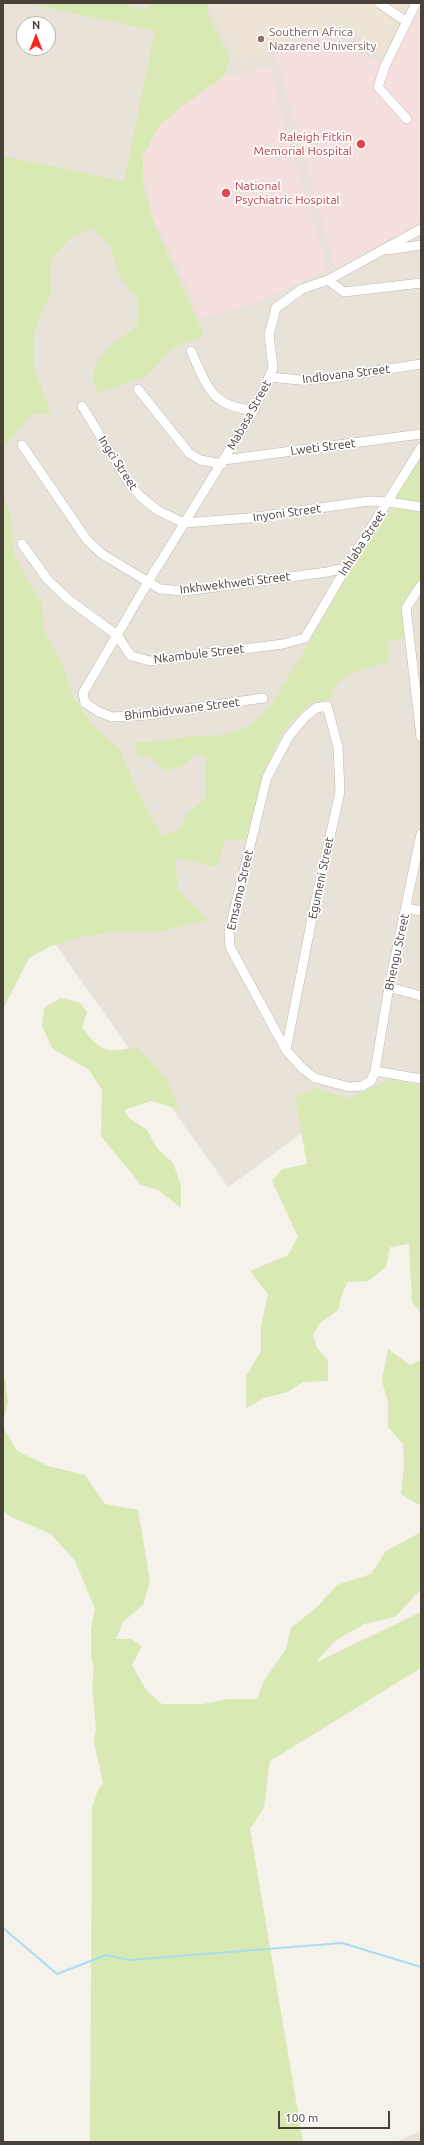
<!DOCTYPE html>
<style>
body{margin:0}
#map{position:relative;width:424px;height:2145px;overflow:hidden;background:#f5f1eb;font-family:Ubuntu,sans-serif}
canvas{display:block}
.frame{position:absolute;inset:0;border:4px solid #4a4139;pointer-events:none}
.north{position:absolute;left:16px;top:16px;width:40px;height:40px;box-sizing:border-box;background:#fff;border:1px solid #b7b3b0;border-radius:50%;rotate:0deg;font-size:11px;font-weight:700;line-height:16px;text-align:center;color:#4a4139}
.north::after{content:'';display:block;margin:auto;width:14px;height:18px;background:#fa231e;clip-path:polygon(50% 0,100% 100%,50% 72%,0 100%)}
.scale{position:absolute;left:278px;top:2111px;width:112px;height:18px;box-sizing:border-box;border:2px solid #4a4139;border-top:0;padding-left:5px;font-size:12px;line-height:14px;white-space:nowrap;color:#4a4139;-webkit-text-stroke:3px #fff;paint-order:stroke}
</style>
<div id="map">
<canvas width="424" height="2145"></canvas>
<div class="frame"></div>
<div class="north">N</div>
<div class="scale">100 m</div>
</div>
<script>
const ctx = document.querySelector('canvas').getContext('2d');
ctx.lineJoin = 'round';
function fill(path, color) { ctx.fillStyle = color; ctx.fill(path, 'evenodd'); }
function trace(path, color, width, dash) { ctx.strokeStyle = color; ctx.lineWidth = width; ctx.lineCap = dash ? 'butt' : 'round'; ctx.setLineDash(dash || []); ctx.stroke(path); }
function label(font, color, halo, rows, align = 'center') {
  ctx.font = font + ' Ubuntu,sans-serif'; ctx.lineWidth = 3.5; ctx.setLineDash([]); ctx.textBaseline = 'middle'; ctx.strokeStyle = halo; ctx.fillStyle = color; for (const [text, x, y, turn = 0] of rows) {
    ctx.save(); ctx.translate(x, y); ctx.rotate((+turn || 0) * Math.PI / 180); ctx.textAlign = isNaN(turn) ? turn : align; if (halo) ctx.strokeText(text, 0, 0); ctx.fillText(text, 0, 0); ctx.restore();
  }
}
fill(new Path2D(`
 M 3,3 L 421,3 L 421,1186 L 301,1134 L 228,1187 L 3,871 ZM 24,24 L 48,24 L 48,48 L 24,48 Z
 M 421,2131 L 421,2142 L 395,2142 Z`), '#e9e2d9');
fill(new Path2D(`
 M 212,3 L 409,3 L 382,58 L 338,19 L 240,65 L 213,15 Z`), '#eee4d5');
fill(new Path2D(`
 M 413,3 L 421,3 L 421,222 L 335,269 L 275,53 L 316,34 L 385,66 Z
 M 270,67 L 290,145 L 328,268 L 319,274 L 257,303 L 201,317 L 172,253 L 153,220 L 143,169 L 143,155 L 160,125 L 185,103 L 222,78 Z`), '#f5dfdf');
fill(new Path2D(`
 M 26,3 L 119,3 L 147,11 L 150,3 L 207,3 L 207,13 L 230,58 L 222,78 L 186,103 L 160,125 L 143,155 L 143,185 L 154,224 L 204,335 L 171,350 L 147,376 L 100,393 L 97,392 C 83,359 116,344 138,324 L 138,299 L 119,276 L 110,244 L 91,229 L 70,238 L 51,259 L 51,291 L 34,332 L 34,368 L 51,413 L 30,415 L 3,449 L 3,156 L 124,181 L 155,31 Z
 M 421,453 L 421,502 L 393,499 Z
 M 3,494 L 12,521 L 13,554 L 42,604 L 44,631 L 61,661 L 74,699 L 93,725 L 119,748 L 138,792 L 162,836 L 178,830 L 190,811 L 205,799 L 206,756 L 196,754 L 183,766 L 167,771 L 152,759 L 138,754 L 133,742 L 152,742 L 186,737 L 221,735 L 249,727 L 268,709 L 310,641 L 375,527 L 394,508 L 421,512 L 421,578 L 409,593 L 403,607 L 407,637 L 388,641 L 389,662 L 349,674 L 337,683 L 330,699 C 324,701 314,702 309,705 C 267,737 259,793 246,840 L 225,840 L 217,867 L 175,858 L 178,889 L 208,921 L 156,932 L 113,932 L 76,938 L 51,946 L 29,958 L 3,1009 Z
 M 61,998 L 80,1003 L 87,1012 L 82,1027 C 100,1053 108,1053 138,1047 L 167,1079 L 179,1109 L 151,1101 L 124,1110 L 129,1118 L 147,1130 L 157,1148 L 173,1163 L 181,1185 L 181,1208 L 158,1190 L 141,1185 L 101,1136 L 102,1090 L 89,1070 L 52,1048 L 42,1026 L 44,1008 Z
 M 392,1079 L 421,1087 L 421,1313 L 412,1302 L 409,1244 L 390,1247 L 386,1267 L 368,1281 L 348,1282 L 343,1291 L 338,1310 L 320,1323 L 313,1335 L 317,1348 L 328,1360 L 328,1381 L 303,1382 L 288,1392 L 264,1398 L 246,1408 L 246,1376 L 261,1351 L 261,1326 L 268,1294 L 250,1271 L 288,1255 L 298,1237 L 272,1181 L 282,1169 L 307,1164 L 295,1097 L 314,1088 L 349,1098 Z
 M 388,1349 L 410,1365 L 421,1360 L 421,1506 L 401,1494 L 404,1467 L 403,1444 L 388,1427 L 388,1402 L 382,1381 Z
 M 3,1377 L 5,1378 L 8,1403 L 3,1421 Z
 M 3,1427 L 17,1451 L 48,1466 L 85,1475 L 105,1504 L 138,1510 L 150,1581 L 143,1605 L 123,1622 L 116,1639 L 131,1639 L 142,1646 L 132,1665 L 146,1690 L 162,1704 L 203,1704 L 228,1699 L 257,1699 L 264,1681 L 286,1649 L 291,1628 L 317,1607 L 337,1585 L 371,1574 L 386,1551 L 421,1532 L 421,1589 L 395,1617 L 364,1624 L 336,1640 L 315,1663 L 421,1612 L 421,1668 L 270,1761 L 264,1808 L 250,1829 L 303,2142 L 90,2142 L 92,1807 L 98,1790 L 103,1783 L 94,1742 L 96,1729 L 92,1685 L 94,1669 L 91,1656 L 91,1629 L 95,1609 L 75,1561 L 51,1534 L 13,1518 L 3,1511 Z`), '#d8e9b4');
trace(new Path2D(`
 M 3,1928 L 57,1974 L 106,1955 L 129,1960 L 342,1943 L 421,1967`), '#a8ddf1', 2);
const minor = new Path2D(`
 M 379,3 L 407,22
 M 407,119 L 378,87 L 385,66 L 416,3
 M 387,250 L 421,245
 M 328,280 L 344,292 L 421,283
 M 191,351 C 207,386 211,407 254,410
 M 270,377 L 300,380 L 330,378 L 421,364
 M 138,389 L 189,453 L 200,460 L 222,464
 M 82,406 L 130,485 L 140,496 L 157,510 L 184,523 L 249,518 L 369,501 L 389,502 L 421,507
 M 22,445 L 87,540 L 102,554 L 160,589 L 185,591 L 327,572 L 346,568
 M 224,460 L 421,434
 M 22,544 L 48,580 L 69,600 L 117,635 L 131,656 L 150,661 L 283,644 L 305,638 L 346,568 L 421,448
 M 421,585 L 406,608 L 421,737
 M 263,698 L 147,715 L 112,717 L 99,712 L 85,703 L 83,693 L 148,582 L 254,410 L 273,368 L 269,335 L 276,308 L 302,289 L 328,280 L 421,229
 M 406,908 L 421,911
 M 389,987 L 421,996
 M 286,1050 L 314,908 L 340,792 L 338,747 L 327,706 L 316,708 L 305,717 L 289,736 L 267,777 L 229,932 L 230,947 L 286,1050 L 302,1068 L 315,1078 L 349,1087 L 362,1086 L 371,1081 L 375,1071 L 389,987 L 421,834
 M 375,1071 L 421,1079`);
trace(minor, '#c1b8ad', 10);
trace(minor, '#fff', 9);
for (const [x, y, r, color] of [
 [261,39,4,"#8d6e63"],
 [361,144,5,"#e0444e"],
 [226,193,5,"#e0444e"]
]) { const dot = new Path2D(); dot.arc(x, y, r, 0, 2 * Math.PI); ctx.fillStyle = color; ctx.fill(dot); trace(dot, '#fff', 1.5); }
label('12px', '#785e54', '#fff', [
 ["Southern Africa",269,32],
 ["Nazarene University",269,46]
], 'left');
label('12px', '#be3a42', '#fff', [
 ["Raleigh Fitkin",352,137],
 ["Memorial Hospital",352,151],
 ["National",235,186,"left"],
 ["Psychiatric Hospital",235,200,"left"]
], 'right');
label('12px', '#4a4139', '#fff', [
 ["Indlovana Street",346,374,-7],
 ["Mabasa Street",249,415,-61],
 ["Lweti Street",323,447,-7],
 ["Ingci Street",118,463,57],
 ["Inyoni Street",287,513,-8],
 ["Inhlaba Street",362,543,-57],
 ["Inkhwekhweti Street",235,583,-7],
 ["Nkambule Street",199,654,-7],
 ["Bhimbidvwane Street",182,709,-7],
 ["Egumeni Street",321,878,-78],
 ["Emsamo Street",240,890,-77],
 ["Bhengu Street",397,952,-78]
]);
</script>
